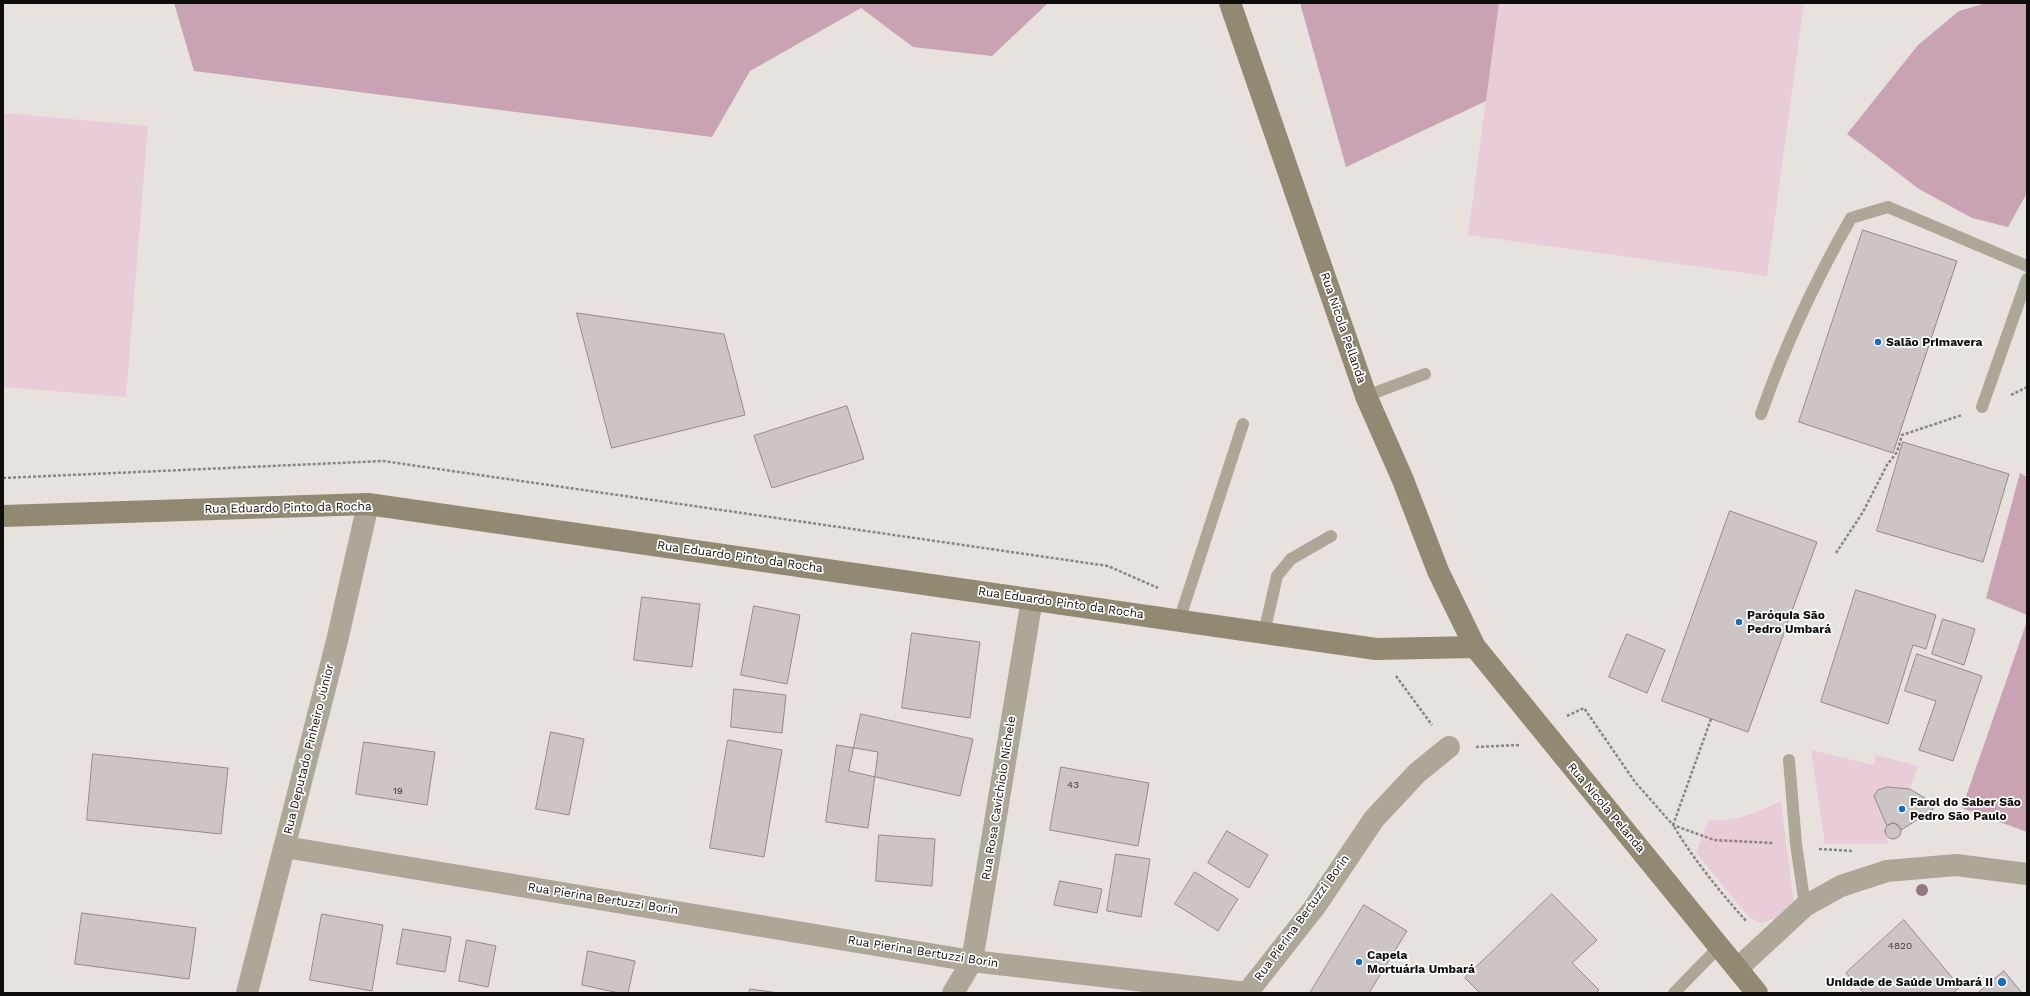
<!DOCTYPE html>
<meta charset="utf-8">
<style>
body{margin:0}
#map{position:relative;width:2030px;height:996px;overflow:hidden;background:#e8e2de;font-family:"Work Sans",sans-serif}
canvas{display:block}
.frame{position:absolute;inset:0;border:4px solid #0f0d0b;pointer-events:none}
</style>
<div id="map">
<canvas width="2030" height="996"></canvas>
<div class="frame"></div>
</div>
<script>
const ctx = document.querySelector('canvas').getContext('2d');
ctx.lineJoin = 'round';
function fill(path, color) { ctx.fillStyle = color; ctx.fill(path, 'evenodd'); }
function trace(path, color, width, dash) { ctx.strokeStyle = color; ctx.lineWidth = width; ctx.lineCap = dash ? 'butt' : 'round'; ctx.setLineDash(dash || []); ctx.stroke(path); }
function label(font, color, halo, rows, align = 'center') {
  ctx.font = font + ' "Work Sans",sans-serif'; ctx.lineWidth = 3.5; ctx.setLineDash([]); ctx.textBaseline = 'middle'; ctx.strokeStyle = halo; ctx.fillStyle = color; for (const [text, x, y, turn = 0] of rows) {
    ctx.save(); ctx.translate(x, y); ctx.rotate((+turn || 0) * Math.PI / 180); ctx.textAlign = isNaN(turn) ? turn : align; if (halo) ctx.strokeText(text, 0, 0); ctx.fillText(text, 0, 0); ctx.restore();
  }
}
fill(new Path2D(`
 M 1499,3 L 1804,3 L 1767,276 L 1468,235 Z
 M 3,113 L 148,126 L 126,397 L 3,387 Z
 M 1811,750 L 1874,765 L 1876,755 L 1918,766 L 1910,789 C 1898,787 1883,784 1874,795 L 1887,826 L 1885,831 L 1888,844 L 1825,844 Z
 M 1781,801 L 1795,912 L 1761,923 L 1750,918 L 1696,853 L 1709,819 C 1730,825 1762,810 1781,801 Z`), '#e8ccd8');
fill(new Path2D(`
 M 174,3 L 1048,3 L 992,56 L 913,47 L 861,8 L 750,71 L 712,137 L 194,71 Z
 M 1300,3 L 1499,3 L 1486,101 L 1346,167 Z
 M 1986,3 L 2027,3 L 2027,193 L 2008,227 L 1972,218 L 1919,189 L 1847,134 L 1918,45 L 1959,11 Z
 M 2020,473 L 2027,477 L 2027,615 L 1986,598 Z
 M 2027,621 L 2027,832 L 1962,808 Z`), '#c9a2b3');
const building = new Path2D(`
 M 1863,230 L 1957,261 L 1893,453 L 1799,422 Z
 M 577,313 L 724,334 L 745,415 L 612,448 Z
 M 847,406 L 864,459 L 772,488 L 754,436 Z
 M 1903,442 L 2009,474 L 1983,562 L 1877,531 Z
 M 1730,511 L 1817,542 L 1748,732 L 1662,701 Z
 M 1856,590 L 1936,615 L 1926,649 L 1913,645 L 1888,724 L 1821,702 Z
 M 642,597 L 700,604 L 692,667 L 634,660 Z
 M 754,606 L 800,615 L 787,684 L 741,675 Z
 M 1943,619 L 1975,629 L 1964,665 L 1932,654 Z
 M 912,633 L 980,642 L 970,718 L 902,708 Z
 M 1627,634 L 1665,650 L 1647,693 L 1609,677 Z
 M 1917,654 L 1982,676 L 1953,761 L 1919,750 L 1936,701 L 1905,691 Z
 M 734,689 L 786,695 L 782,733 L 731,727 Z
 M 861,714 L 973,739 L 960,796 L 849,771 Z
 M 551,732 L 584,739 L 569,815 L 536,809 Z
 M 728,740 L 782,750 L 764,857 L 710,848 Z
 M 364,742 L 435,752 L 427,805 L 356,794 Z
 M 837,745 L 878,752 L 868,828 L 826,822 Z
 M 93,754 L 228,768 L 221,834 L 87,820 Z
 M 1061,767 L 1149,783 L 1138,846 L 1050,830 Z
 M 1888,787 L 1910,789 L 1930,801 L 1933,810 L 1901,830 L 1896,824 L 1892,823 L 1887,826 L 1874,796 L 1878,790 Z
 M1885 831a8 8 0 1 1 16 0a8 8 0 1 1-16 0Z
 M 1227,831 L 1268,855 L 1249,888 L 1208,863 Z
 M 879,835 L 935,839 L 932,886 L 876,881 Z
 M 1116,854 L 1150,859 L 1141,917 L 1107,911 Z
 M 1195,872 L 1238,899 L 1218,931 L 1175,904 Z
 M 1060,881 L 1102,889 L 1097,913 L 1054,905 Z
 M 1552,894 L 1597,940 L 1572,963 L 1599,990 L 1596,993 L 1480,993 L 1465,978 Z
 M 1364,905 L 1407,931 L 1369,993 L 1310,993 Z
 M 82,913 L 196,928 L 189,979 L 75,964 Z
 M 322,914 L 383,925 L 372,991 L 310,980 Z
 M 1904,920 L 1960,987 L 1953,993 L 1864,993 L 1846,973 Z
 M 403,929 L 451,937 L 445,972 L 397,964 Z
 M 467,940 L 496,946 L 488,987 L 459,981 Z
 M 588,951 L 635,961 L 628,993 L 619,993 L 582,985 Z
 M 2004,971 L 2022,993 L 1978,993 Z
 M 750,989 L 779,993 L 749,993 Z`);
fill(building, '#ccc5c4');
trace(building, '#918a89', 1);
trace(new Path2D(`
 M 2011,395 L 2027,387
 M 3,478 L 383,461 L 1108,566 L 1158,588
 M 1836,553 L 1863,512 L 1887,465 L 1897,452 L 1902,435 L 1962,415
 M 1396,676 L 1432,725
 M 1567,716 L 1584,708 L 1635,782 L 1673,825 L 1714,840 L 1773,843
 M 1711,719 L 1673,825 C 1694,860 1720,892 1747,922
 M 1476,747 L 1519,745
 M 1819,849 L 1854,851`), '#898582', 2.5, [3, 2]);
trace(new Path2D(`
 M 1366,396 L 1425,374
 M 1982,407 L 2027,279
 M 1761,414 C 1785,345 1815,281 1851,218 L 1888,207 L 2027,266
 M 1179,621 L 1243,424
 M 1264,633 L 1277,576 L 1291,559 L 1331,536
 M 1789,760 L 1796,844 L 1805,906
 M 1674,993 L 1720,946`), '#ada797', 12);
trace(new Path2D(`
 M 285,847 L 972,961 L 1247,993 L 1314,908 L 1374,819 L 1417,773 L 1449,747
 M 953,993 L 972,961 L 1032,599`), '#ada797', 22);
trace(new Path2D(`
 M 1738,968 L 1805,906 L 1841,886 L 1887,871 L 1956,865 L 2027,874
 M 247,993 L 337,641 L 368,504`), '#ada797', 22);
trace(new Path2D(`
 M 1230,3 L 1366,396 L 1403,480 L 1438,571 L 1475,647 L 1757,993
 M 3,516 L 368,504 L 1376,649 L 1475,647`), '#928972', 22);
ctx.fillStyle = '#947682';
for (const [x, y] of [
 [1922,890]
]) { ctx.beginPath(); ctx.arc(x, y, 6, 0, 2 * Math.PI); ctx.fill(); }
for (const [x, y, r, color] of [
 [1878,342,4,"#196dbb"],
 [1739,622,4,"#196dbb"],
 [1902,809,4,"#196dbb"],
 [1359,962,4,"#196dbb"],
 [2002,982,5,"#196dbb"]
]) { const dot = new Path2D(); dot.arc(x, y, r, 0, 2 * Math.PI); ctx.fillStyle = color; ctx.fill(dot); trace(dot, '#fff', 1.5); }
label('10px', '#3e3b39', null, [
 ["43",1073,785],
 ["19",398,791],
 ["4820",1900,946]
]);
label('12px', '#0f0d0b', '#fff', [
 ["Rua Nicola Pellanda",1343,328,71],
 ["Rua Eduardo Pinto da Rocha",288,508,-1],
 ["Rua Eduardo Pinto da Rocha",740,557,8],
 ["Rua Eduardo Pinto da Rocha",1061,603,8],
 ["Rua Deputado Pinheiro Júnior",309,749,-76],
 ["Rua Rosa Cavichiolo Nichele",999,798,-81],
 ["Rua Nicola Pelanda",1606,808,50],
 ["Rua Pierina Bertuzzi Borin",603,899,9],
 ["Rua Pierina Bertuzzi Borin",1302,918,-54],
 ["Rua Pierina Bertuzzi Borin",923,952,9]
]);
label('bold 12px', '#0f0d0b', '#fff', [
 ["Salão Primavera",1886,342],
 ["Paróquia São",1747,615],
 ["Pedro Umbará",1747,629],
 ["Farol do Saber São",1910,802],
 ["Pedro São Paulo",1910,816],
 ["Capela",1367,955],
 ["Mortuária Umbará",1367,969],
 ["Unidade de Saúde Umbará II",1993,982,"right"]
], 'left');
</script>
